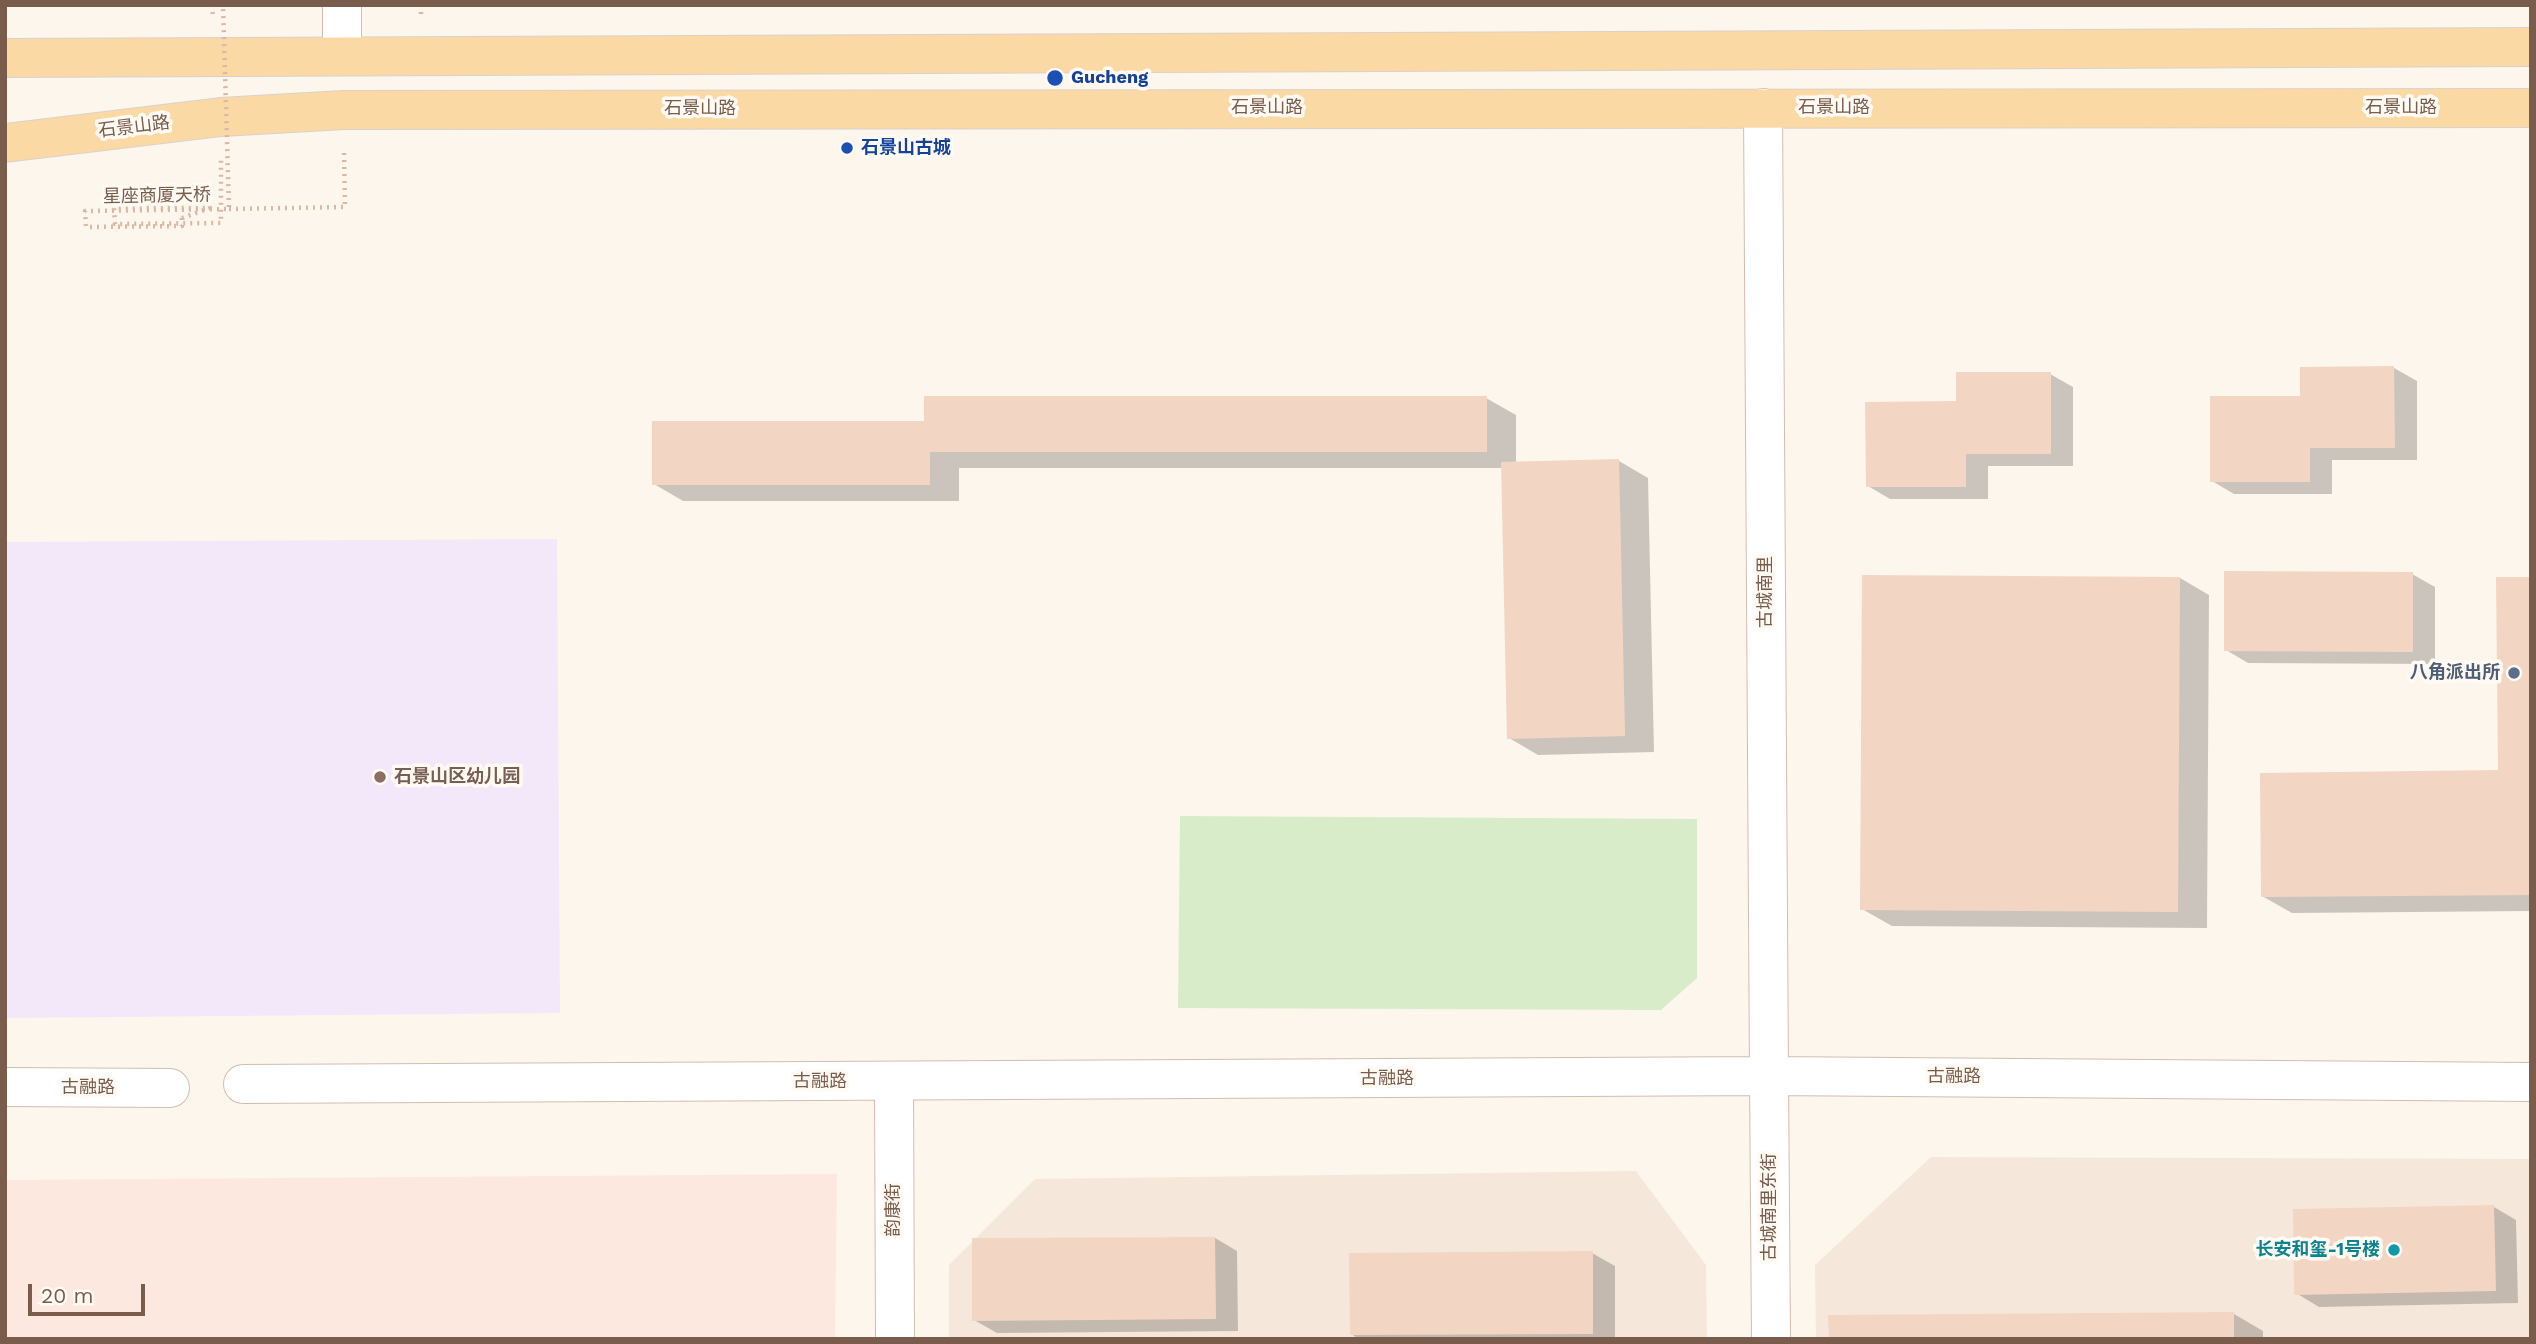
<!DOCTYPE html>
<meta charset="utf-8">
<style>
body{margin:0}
#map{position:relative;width:2536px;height:1344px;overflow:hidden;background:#fdf6ec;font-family:"Work Sans",sans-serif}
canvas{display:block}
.frame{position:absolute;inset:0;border:7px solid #7a5c4d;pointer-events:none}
.scale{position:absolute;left:28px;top:1284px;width:117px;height:32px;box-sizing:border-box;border:4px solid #7a5c4d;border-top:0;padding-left:9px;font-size:21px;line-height:24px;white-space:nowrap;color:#7a5c4d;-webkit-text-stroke:5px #fffaf3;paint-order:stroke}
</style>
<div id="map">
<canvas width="2536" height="1344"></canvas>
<div class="frame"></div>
<div class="scale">20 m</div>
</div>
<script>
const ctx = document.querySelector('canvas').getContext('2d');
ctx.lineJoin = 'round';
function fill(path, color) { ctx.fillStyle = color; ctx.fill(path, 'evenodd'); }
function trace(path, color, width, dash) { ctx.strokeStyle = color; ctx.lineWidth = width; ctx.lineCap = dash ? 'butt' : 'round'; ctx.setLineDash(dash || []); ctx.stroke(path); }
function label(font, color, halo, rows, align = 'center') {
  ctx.font = font + ' "Work Sans","Noto Sans SC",sans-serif'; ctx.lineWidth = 7; ctx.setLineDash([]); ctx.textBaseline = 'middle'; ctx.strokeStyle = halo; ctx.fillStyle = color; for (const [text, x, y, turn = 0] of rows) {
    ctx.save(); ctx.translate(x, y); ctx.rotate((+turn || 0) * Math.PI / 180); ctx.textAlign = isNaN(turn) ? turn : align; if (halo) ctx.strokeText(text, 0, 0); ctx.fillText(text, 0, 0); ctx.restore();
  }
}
fill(new Path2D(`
 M 1931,1157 L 2531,1159 L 2531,1339 L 1816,1339 L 1815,1265 Z
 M 1636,1171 L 1706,1265 L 1707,1339 L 949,1339 L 949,1265 L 1035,1179 Z`), '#f5e8da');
fill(new Path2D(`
 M 837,1174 L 835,1339 L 5,1339 L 5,1180 Z`), '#fde8e0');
fill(new Path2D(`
 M 557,539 L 560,1013 L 5,1018 L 5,542 Z`), '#f3e8fa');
fill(new Path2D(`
 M 1180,816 L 1697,819 L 1697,978 L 1661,1010 L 1178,1008 Z`), '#d8ecc9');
fill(new Path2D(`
 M 2394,368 L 2417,381 L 2417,460 L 2332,460 L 2332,494 L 2234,494 L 2212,481 Z
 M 2050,374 L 2073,387 L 2073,466 L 1988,466 L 1988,499 L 1890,499 L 1868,486 L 1957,403 Z
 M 1486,398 L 1516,415 L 1516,463 L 1619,461 L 1648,478 L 1654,752 L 1538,755 L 1509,738 L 1503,468 L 959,468 L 959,501 L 683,501 L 654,484 L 926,423 Z
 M 2412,574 L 2435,587 L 2435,664 L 2248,663 L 2226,650 Z
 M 2180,578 L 2209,595 L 2207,928 L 1892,926 L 1862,909 Z
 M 2531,578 L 2531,911 L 2292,913 L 2262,896 L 2500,771 Z
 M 2494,1207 L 2516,1220 L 2518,1303 L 2319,1307 L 2296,1293 Z
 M 1215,1238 L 1237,1251 L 1238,1331 L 997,1333 L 974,1320 Z
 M 1592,1253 L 1615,1266 L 1615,1339 L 1359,1339 L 1351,1334 Z
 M 2234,1314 L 2263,1331 L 2263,1339 L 1830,1339 Z`), '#0003');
fill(new Path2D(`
 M 2394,366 L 2395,448 L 2310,448 L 2310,482 L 2210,482 L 2210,396 L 2300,396 L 2300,367 Z
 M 1956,372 L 2051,372 L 2051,454 L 1966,454 L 1966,487 L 1866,487 L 1865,402 L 1956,401 Z
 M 924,396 L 1487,396 L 1487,452 L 930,452 L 930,485 L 652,485 L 652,421 L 924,421 Z
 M 1619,459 L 1625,736 L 1507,739 L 1501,462 Z
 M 2224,571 L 2413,572 L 2413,652 L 2224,651 Z
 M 1862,575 L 2180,577 L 2178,912 L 1860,910 Z
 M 2496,577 L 2531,577 L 2531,895 L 2261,897 L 2260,773 L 2498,770 Z
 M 2494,1205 L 2496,1291 L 2294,1295 L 2293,1209 Z
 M 1215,1237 L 1216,1319 L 972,1321 L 972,1238 Z
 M 1593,1251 L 1593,1334 L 1350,1335 L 1349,1253 Z
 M 2234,1312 L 2234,1339 L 1829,1339 L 1828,1315 Z`), '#f3d5c3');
const minor = new Path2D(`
 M 342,5 L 342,55
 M 1763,108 L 1769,1076`);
const tertiary = new Path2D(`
 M 1769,1076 L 1771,1339
 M 894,1082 L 895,1339
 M 243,1084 L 1769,1076 L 2531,1082
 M 5,1087 L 170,1088`);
const primary = new Path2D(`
 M 5,58 L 2531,47
 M 5,143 L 221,117 L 344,110 L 2531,108`);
trace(minor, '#d1beb0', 40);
trace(tertiary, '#d1beb0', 40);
trace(primary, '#dad1cd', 40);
trace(new Path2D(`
 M 212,5 L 213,17
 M 421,5 L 421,16
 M 229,209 L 345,207 L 344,149
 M 182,218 L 210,208 L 114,208 L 115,224 L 221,223 L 221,156`), '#d9b8a5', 4.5, [2, 5]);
trace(minor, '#fff', 38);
trace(tertiary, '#fff', 38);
trace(primary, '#fbd9a5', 38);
trace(new Path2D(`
 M 182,218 L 182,226 L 86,227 L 85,211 L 229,209 L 223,5`), '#d9b8a5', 4.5, [2, 5]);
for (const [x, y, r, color] of [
 [1055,78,9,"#1a4fb4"],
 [847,148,7,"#1a4fb4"],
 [2514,673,7,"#5c6f8a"],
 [380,777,7,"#8d6e63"],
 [2394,1250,7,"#0f9aa8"]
]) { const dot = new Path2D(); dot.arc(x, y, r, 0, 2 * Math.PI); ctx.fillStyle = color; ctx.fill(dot); trace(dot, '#fffaf3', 2.5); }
label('bold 18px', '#164399', '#fffaf3', [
 ["Gucheng",1071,78],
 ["石景山古城",861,148]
], 'left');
label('18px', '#7a5c4d', '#fffaf3', [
 ["石景山路",1267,108],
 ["石景山路",1834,108],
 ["石景山路",2401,108],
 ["石景山路",700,109],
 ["石景山路",134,127,-7],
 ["星座商厦天桥",157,196,-1],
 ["古城南里",1766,592,-90],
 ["古融路",1954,1077],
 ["古融路",1387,1079],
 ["古融路",820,1082],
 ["古融路",88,1088],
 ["古城南里东街",1770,1207,-90],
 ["韵康街",894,1210,-90]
]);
label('bold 18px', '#4e5e75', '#fffaf3', [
 ["八角派出所",2500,673]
], 'right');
label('bold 18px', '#785e54', '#fffaf3', [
 ["石景山区幼儿园",394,777]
], 'left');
label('bold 18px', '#0d838f', '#fffaf3', [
 ["长安和玺-1号楼",2380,1250]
], 'right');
</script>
